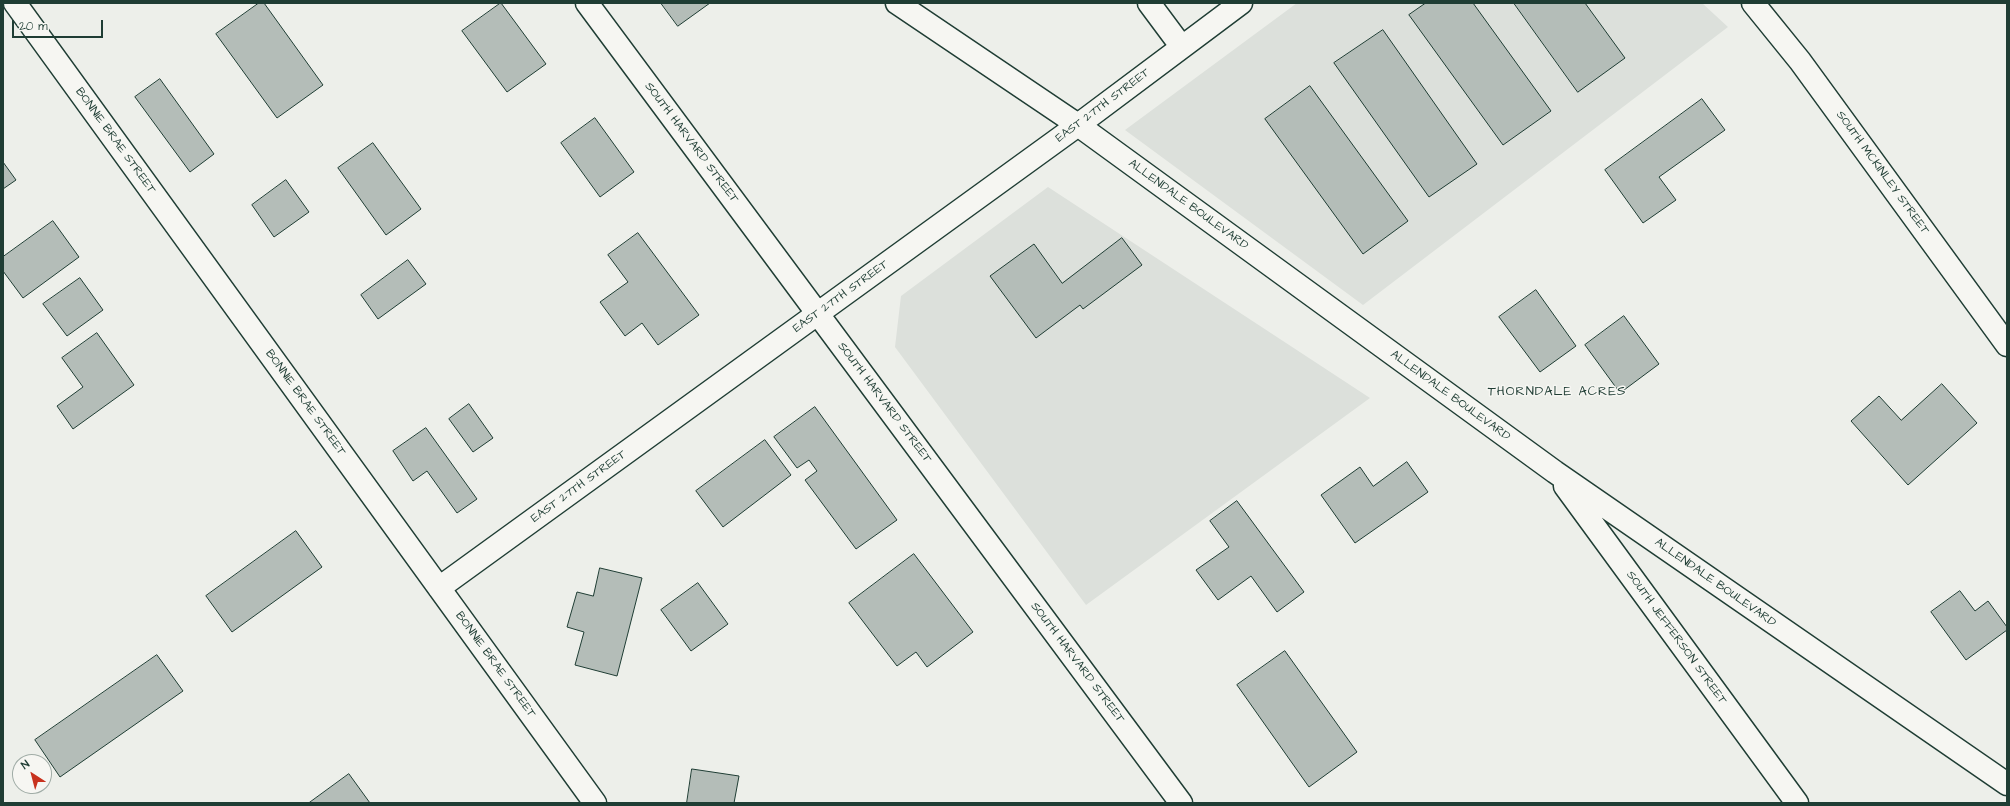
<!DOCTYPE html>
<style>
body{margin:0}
#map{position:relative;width:2010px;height:806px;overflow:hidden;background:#edefea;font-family:"Architects Daughter",sans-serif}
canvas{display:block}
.frame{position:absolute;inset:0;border:4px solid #1f3d34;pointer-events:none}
.north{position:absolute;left:12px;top:754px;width:40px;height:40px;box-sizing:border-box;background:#f6f6f2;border:1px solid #a0aca6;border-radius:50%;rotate:324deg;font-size:11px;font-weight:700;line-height:16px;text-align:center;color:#1f3d34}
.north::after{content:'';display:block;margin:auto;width:14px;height:18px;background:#c8321e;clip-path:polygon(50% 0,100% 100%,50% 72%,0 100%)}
.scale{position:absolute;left:12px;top:20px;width:91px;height:18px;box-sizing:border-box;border:2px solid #1f3d34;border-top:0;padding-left:5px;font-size:12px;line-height:14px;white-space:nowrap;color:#1f3d34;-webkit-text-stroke:3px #f6f6f2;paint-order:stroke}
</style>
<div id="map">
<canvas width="2010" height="806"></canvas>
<div class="frame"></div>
<div class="north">N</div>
<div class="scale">20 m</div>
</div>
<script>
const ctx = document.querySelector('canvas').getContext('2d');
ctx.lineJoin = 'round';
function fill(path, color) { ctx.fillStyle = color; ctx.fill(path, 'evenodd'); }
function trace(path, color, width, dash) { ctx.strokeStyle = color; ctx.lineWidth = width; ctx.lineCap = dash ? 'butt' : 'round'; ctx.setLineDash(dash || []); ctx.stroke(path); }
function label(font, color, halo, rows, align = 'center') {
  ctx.font = font + ' "Architects Daughter",sans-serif'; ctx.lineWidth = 3; ctx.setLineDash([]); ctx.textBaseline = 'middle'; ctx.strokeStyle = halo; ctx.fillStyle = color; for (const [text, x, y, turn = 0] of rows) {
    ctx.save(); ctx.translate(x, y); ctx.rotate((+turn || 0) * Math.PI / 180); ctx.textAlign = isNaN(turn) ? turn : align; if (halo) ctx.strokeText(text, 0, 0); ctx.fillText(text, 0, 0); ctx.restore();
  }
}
fill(new Path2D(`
 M 1297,3 L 1702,3 L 1728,27 L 1363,305 L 1125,130 Z
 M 1048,187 L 1370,398 L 1086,605 L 895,347 L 901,296 Z`), '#dce0db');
const building = new Path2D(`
 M 259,3 L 264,3 L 323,85 L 277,118 L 216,34 Z
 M 501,3 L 546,64 L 507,92 L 462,31 Z
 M 661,3 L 710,3 L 678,26 Z
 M 1426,3 L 1473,3 L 1551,111 L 1503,145 L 1409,15 Z
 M 1514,3 L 1585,3 L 1625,58 L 1578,92 Z
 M 1383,30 L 1477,164 L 1429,197 L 1334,63 Z
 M 160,79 L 214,154 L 190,172 L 135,97 Z
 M 1310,86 L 1408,221 L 1363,254 L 1265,119 Z
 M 1702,99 L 1725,130 L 1659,177 L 1676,200 L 1643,223 L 1605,170 Z
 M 595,118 L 634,172 L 600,197 L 561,143 Z
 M 373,143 L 421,209 L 386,235 L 338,168 Z
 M 3,162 L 16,180 L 3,189 Z
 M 286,180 L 309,212 L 274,237 L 252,205 Z
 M 53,221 L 79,257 L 23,298 L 3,271 L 3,257 Z
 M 638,233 L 699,315 L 658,345 L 642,323 L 625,336 L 600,302 L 628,282 L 608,255 Z
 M 1122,238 L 1142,265 L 1083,309 L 1080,305 L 1036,338 L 990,276 L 1034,244 L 1062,283 Z
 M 408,260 L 426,284 L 378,319 L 361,295 Z
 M 80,278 L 103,310 L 67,336 L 43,304 Z
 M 1536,290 L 1576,346 L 1540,372 L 1499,317 Z
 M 1624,316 L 1659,364 L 1620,393 L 1585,345 Z
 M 97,333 L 134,385 L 73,429 L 57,406 L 83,387 L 62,358 Z
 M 1942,384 L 1977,423 L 1908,485 L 1851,421 L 1879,396 L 1901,420 Z
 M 469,404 L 493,438 L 473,452 L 449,419 Z
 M 815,407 L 897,520 L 856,549 L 805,480 L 817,471 L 809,460 L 797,468 L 774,437 Z
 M 426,428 L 477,499 L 457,513 L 427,471 L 413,481 L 393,451 Z
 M 765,440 L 791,475 L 723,527 L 696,491 Z
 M 1407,462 L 1428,492 L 1355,543 L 1321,495 L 1360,467 L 1373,486 Z
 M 1237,501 L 1304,592 L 1277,612 L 1251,576 L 1218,600 L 1196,570 L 1229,547 L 1210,521 Z
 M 296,531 L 322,567 L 232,632 L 206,596 Z
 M 914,554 L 973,632 L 927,667 L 916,652 L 897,666 L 849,603 Z
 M 600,568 L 642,578 L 617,676 L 575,665 L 584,632 L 567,627 L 577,592 L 593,596 Z
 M 698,583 L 728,624 L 691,651 L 661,610 Z
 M 1960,591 L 1975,611 L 1988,601 L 2007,627 L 2007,630 L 1966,660 L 1931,612 Z
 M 1285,651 L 1357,752 L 1309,787 L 1237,685 Z
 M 157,655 L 183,691 L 60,777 L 35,740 Z
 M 692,769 L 739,776 L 734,803 L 687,803 Z
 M 349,774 L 370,803 L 309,803 Z`);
fill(building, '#b4bdb8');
trace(building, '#1f3d34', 1);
const minor = new Path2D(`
 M 15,3 L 595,803
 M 587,3 L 1181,803
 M 897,3 L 1078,125 L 1555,472 L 2007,784
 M 1149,3 L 1181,46
 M 1753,3 L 1800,61 L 2007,345
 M 1565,486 L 1797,803
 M 439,588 L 1078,125 L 1241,3`);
trace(minor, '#1f3d34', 25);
trace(minor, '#f6f6f2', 22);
label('12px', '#1f3d34', '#f6f6f2', [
 ["EAST 27TH STREET",1103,106,-37],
 ["BONNIE BRAE STREET",115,141,54],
 ["SOUTH HARVARD STREET",691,143,53],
 ["SOUTH MCKINLEY STREET",1882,173,54],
 ["ALLENDALE BOULEVARD",1188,205,36],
 ["EAST 27TH STREET",841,297,-36],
 ["ALLENDALE BOULEVARD",1450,396,36],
 ["BONNIE BRAE STREET",305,403,54],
 ["SOUTH HARVARD STREET",884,403,53],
 ["EAST 27TH STREET",579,487,-36],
 ["ALLENDALE BOULEVARD",1715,583,35],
 ["SOUTH JEFFERSON STREET",1676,638,54],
 ["SOUTH HARVARD STREET",1077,663,53],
 ["BONNIE BRAE STREET",495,665,54]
]);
ctx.letterSpacing = '1px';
label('13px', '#1f3d34', '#f6f6f2', [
 ["THORNDALE ACRES",1557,392]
]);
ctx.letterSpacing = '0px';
</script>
